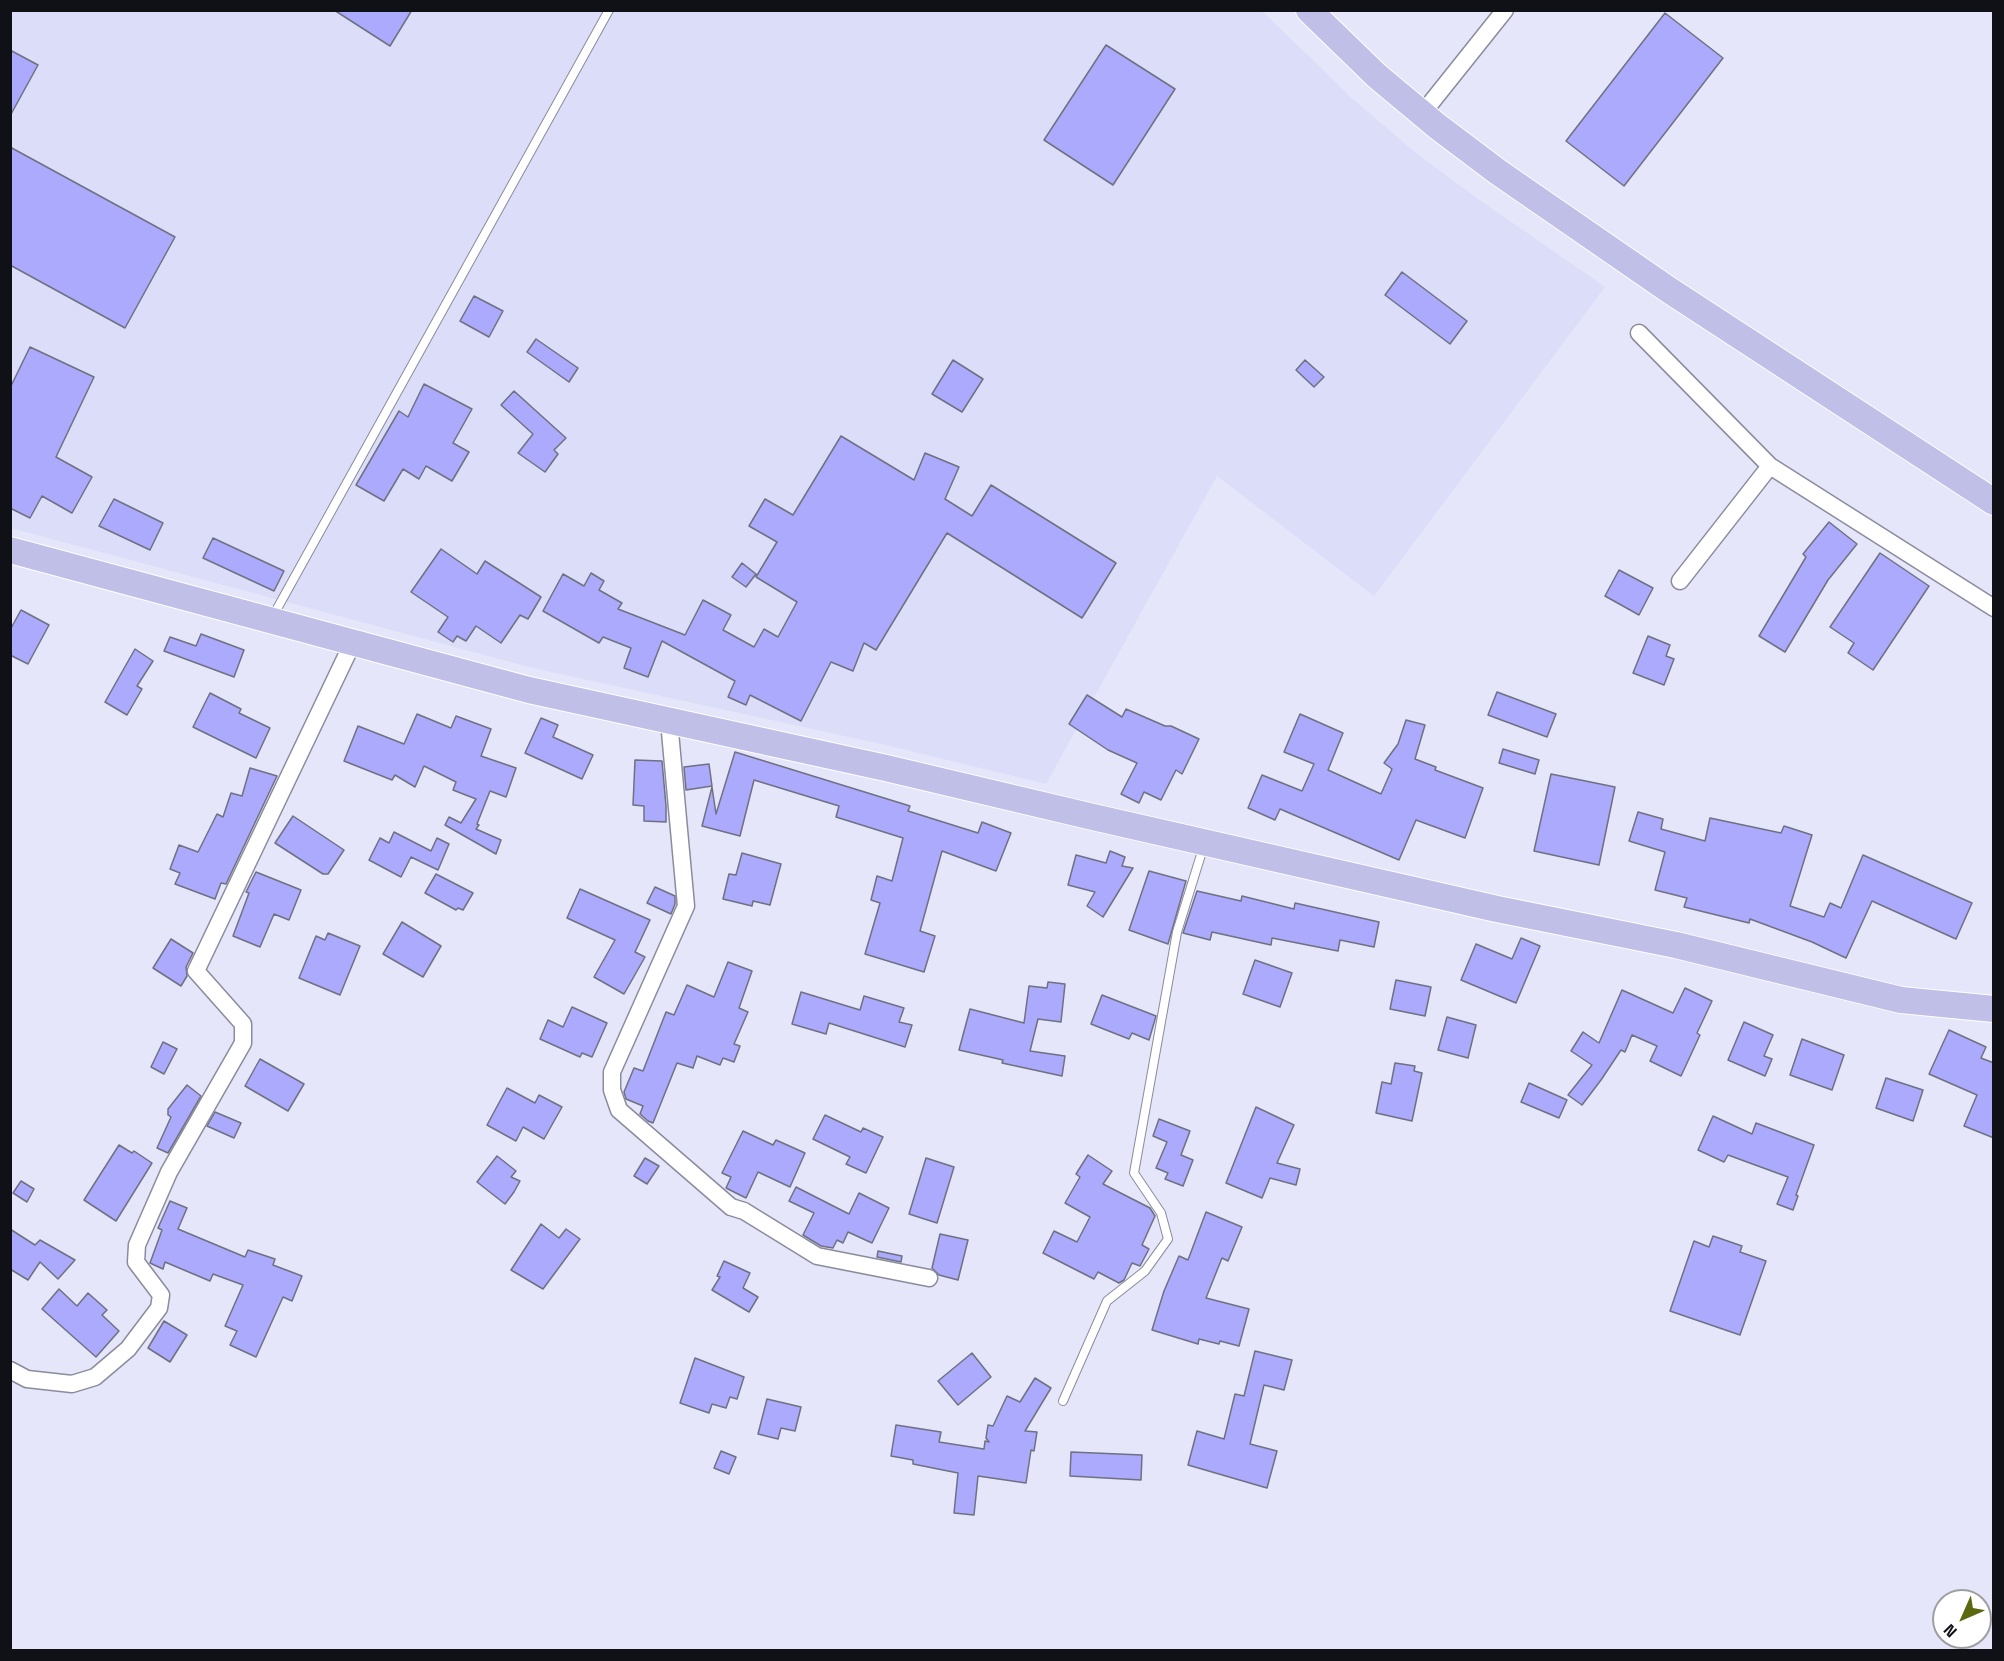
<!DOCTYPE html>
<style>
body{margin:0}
#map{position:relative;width:2004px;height:1661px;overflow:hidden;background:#e5e6fa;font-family:"Space Grotesk",sans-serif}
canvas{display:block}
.frame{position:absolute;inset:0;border:12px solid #101017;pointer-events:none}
.north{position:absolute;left:1932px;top:1589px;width:60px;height:60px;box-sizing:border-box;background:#fff;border:2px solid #9f9fa2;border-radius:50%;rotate:225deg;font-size:16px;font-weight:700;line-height:24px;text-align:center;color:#101017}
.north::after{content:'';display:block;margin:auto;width:21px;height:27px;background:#5b6810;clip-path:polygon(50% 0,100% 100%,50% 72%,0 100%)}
</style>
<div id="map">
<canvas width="2004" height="1661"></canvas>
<div class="frame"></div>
<div class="north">N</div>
</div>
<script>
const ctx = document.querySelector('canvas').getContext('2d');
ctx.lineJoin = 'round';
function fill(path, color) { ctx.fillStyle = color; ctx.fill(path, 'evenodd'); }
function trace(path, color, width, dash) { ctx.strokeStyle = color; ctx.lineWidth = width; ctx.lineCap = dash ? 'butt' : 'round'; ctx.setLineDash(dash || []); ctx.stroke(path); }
fill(new Path2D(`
 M 10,11 L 1262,11 L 1355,101 L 1416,153 L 1478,199 L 1605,287 L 1374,596 L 1217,476 L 1046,784 L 890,746 L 533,668 L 11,528 Z`), '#dcddf9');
const building = new Path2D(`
 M 334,10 L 412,10 L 390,46 Z
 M 1665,13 L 1723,58 L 1624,186 L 1566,141 Z
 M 1106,45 L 1175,89 L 1113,185 L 1044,140 Z
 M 10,50 L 38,65 L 10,116 Z
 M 10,147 L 175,237 L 125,328 L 10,265 Z
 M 1402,272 L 1467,321 L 1450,344 L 1385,295 Z
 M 474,296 L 503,311 L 489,337 L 460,321 Z
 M 536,339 L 578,368 L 569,382 L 527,352 Z
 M 30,347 L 94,377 L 56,457 L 92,477 L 72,513 L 42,496 L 30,518 L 10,508 L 10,388 Z
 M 953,360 L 983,379 L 962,412 L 932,394 Z
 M 1305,360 L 1324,377 L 1314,387 L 1296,370 Z
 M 424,384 L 472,409 L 453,443 L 469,452 L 452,481 L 426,466 L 419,479 L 403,469 L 384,501 L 356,485 L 399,411 L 408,417 Z
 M 514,391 L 566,438 L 554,450 L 558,454 L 545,472 L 518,453 L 533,434 L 501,405 Z
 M 841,436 L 914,480 L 925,453 L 959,467 L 945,499 L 972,516 L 991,485 L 1116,563 L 1082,618 L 947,533 L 876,650 L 864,643 L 853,671 L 831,662 L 801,721 L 750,695 L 746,705 L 728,697 L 735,681 L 662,641 L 648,677 L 624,668 L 631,648 L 603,637 L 599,643 L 543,611 L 563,574 L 584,586 L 591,573 L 604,581 L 599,590 L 622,603 L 618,609 L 685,635 L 703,600 L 731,615 L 723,630 L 754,647 L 764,629 L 778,637 L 797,602 L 756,577 L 777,542 L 749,526 L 765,499 L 793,515 Z
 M 114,499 L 163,523 L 150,550 L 99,526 Z
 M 1829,522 L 1857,544 L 1828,580 L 1785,652 L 1759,636 L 1806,557 L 1803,554 Z
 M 213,538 L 284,571 L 274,591 L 203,558 Z
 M 441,549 L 477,574 L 485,561 L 541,597 L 528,619 L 520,615 L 501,643 L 476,626 L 466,641 L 457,636 L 453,642 L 438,632 L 448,617 L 411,592 Z
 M 1880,553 L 1929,586 L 1873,670 L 1848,653 L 1854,643 L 1830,627 Z
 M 742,563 L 756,574 L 746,587 L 732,577 Z
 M 1619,570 L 1653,588 L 1639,615 L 1605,596 Z
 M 21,610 L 49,625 L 28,664 L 10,655 L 10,630 Z
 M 201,634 L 244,650 L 234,677 L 164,651 L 170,637 L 196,646 Z
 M 1648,636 L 1670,645 L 1666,656 L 1674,659 L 1664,685 L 1633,673 Z
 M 135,649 L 153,661 L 137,686 L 142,689 L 127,715 L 105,702 Z
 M 1497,692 L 1556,714 L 1547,737 L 1488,715 Z
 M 210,693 L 241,709 L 239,713 L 270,728 L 256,758 L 193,727 Z
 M 1087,695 L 1122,717 L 1126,709 L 1165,726 L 1171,726 L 1199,739 L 1182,774 L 1176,770 L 1161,800 L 1144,792 L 1139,803 L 1121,794 L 1137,763 L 1108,750 L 1069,724 Z
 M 417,714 L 451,728 L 456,716 L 491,729 L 481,756 L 516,768 L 506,797 L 490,791 L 477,824 L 479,825 L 476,829 L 501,840 L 496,854 L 445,825 L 449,817 L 461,823 L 476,799 L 453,790 L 456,782 L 424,766 L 415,787 L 395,775 L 392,780 L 344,761 L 358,726 L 404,744 Z
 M 1300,714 L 1343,733 L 1328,770 L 1381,794 L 1392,769 L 1384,763 L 1398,744 L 1406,720 L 1425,725 L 1415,759 L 1436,767 L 1435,770 L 1483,788 L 1465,838 L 1416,820 L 1399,860 L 1280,809 L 1275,820 L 1248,808 L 1262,775 L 1302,791 L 1314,764 L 1284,752 Z
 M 541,718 L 558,725 L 553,737 L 593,755 L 582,779 L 525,753 Z
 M 1503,749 L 1539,760 L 1535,774 L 1499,763 Z
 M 735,752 L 910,806 L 908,811 L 978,833 L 982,822 L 1011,833 L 996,871 L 942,851 L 920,931 L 935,936 L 924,972 L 865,954 L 880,903 L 871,900 L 877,876 L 892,881 L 903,838 L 836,817 L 839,806 L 754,780 L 740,836 L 702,826 L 712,787 L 716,814 Z
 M 635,760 L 662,761 L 666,806 L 666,822 L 644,821 L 644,806 L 633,805 Z
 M 709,764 L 712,786 L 686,790 L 684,767 Z
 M 250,768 L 277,776 L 226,884 L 221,883 L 215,899 L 175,884 L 180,873 L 170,869 L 179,845 L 198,852 L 217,814 L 223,817 L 231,793 L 242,796 Z
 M 1551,774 L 1615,787 L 1599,865 L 1534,851 Z
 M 1638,812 L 1663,819 L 1661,829 L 1705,841 L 1710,818 L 1781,833 L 1784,826 L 1812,835 L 1790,906 L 1824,917 L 1830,903 L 1841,908 L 1863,855 L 1972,903 L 1956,939 L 1872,901 L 1846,958 L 1812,942 L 1750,919 L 1749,923 L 1684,907 L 1687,898 L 1655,890 L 1665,852 L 1629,841 Z
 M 293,816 L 344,850 L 328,874 L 323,874 L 275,843 Z
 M 394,832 L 431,851 L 437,838 L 449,844 L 438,870 L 411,857 L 401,877 L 369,860 L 380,838 L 389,843 Z
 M 1110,851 L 1125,857 L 1122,866 L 1133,868 L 1103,917 L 1087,906 L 1095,892 L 1068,885 L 1076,855 L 1106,863 Z
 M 742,853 L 781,864 L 770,905 L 753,901 L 752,906 L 723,899 L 729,874 L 736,875 Z
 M 1149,871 L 1186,881 L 1168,944 L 1129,930 Z
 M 256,872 L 301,890 L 289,920 L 274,914 L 260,947 L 233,936 L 249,893 L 246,892 Z
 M 436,874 L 473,893 L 463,910 L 458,908 L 456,910 L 425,893 Z
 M 655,887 L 675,896 L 675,904 L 671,914 L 647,903 Z
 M 580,889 L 650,920 L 635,952 L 645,957 L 624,994 L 594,977 L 615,940 L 567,918 Z
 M 1197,891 L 1241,901 L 1242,896 L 1294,909 L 1295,903 L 1379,922 L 1374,947 L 1340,940 L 1338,951 L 1272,938 L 1271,945 L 1212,932 L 1210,940 L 1183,933 Z
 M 402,922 L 441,946 L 423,977 L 383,954 Z
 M 328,933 L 360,946 L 340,995 L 299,978 L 316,936 L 325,940 Z
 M 1521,938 L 1540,946 L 1516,1003 L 1461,980 L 1476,944 L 1512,959 Z
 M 171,939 L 193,953 L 186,967 L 187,976 L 181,986 L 153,968 Z
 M 1255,960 L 1292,973 L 1280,1007 L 1243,994 Z
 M 728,962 L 752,971 L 739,1008 L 748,1012 L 734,1044 L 740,1046 L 734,1062 L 723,1058 L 720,1065 L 697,1056 L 693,1068 L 677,1063 L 653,1123 L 648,1121 L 640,1114 L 643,1106 L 626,1099 L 624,1092 L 634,1068 L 643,1071 L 666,1012 L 674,1015 L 687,985 L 714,997 Z
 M 1396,980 L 1431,987 L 1425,1016 L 1390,1009 Z
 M 1048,982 L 1065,984 L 1061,1022 L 1038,1019 L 1030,1051 L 1065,1056 L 1062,1076 L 1002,1063 L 1003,1060 L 959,1050 L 970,1009 L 1024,1023 L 1029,986 L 1047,988 Z
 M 1685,988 L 1712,1001 L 1697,1033 L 1700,1035 L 1681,1076 L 1650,1061 L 1657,1046 L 1632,1035 L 1625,1052 L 1621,1050 L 1601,1080 L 1582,1105 L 1568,1095 L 1592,1065 L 1571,1051 L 1583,1032 L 1599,1043 L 1622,990 L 1673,1013 Z
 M 801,992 L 860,1010 L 864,996 L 904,1008 L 899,1022 L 912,1025 L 905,1047 L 829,1023 L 826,1034 L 792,1024 Z
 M 1102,995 L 1156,1016 L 1149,1040 L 1132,1033 L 1129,1039 L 1091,1024 Z
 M 572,1007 L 607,1023 L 592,1057 L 582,1053 L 580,1057 L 540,1039 L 548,1020 L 563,1027 Z
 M 1447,1017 L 1476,1025 L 1468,1058 L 1438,1050 Z
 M 1744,1022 L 1773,1035 L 1764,1056 L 1772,1059 L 1765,1076 L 1728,1060 Z
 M 1949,1030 L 1986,1047 L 1981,1058 L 1994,1063 L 1994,1138 L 1964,1126 L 1977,1095 L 1929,1074 Z
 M 1802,1039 L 1844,1055 L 1832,1090 L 1790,1075 Z
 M 163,1042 L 177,1049 L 164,1074 L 151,1067 Z
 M 260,1059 L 304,1084 L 288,1111 L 245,1086 Z
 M 1395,1063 L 1415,1066 L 1414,1071 L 1422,1073 L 1412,1121 L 1376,1113 L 1382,1082 L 1391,1084 Z
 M 1886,1078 L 1923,1090 L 1913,1121 L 1876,1108 Z
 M 1529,1083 L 1567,1100 L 1559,1118 L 1521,1102 Z
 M 187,1085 L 201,1096 L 168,1153 L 157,1148 L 171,1117 L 168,1115 L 168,1109 Z
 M 507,1088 L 535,1103 L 539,1095 L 562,1107 L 544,1139 L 523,1127 L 516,1141 L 487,1125 Z
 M 1256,1107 L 1294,1125 L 1277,1163 L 1300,1169 L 1296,1185 L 1270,1178 L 1262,1198 L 1226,1183 Z
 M 215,1112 L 241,1123 L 234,1138 L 207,1126 Z
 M 825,1115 L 861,1132 L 863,1128 L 883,1137 L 866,1173 L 846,1164 L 850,1157 L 813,1139 Z
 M 1713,1116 L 1752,1134 L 1756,1123 L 1814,1145 L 1796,1195 L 1798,1196 L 1793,1210 L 1777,1204 L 1788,1177 L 1728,1155 L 1724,1162 L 1698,1150 Z
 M 1159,1119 L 1190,1131 L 1181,1155 L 1193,1160 L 1183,1186 L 1165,1179 L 1168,1173 L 1156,1168 L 1167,1142 L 1153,1136 Z
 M 743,1131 L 773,1145 L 776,1140 L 805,1153 L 790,1187 L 758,1172 L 746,1198 L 726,1188 L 731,1177 L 722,1173 Z
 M 119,1145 L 132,1153 L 134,1151 L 152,1163 L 116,1221 L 84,1200 Z
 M 1088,1155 L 1112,1171 L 1103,1184 L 1150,1208 L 1155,1216 L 1142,1245 L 1149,1249 L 1140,1266 L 1132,1263 L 1124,1280 L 1119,1283 L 1098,1272 L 1094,1279 L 1043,1253 L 1054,1231 L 1077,1242 L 1090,1217 L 1065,1203 L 1080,1177 L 1076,1174 Z
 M 497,1156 L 516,1171 L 511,1177 L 520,1181 L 514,1192 L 505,1204 L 477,1182 Z
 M 645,1158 L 659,1166 L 647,1184 L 634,1176 Z
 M 926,1158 L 954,1167 L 937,1223 L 909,1214 Z
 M 21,1181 L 34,1189 L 27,1202 L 13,1193 Z
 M 796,1187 L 849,1214 L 859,1193 L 889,1208 L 872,1243 L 848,1232 L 843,1243 L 837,1240 L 833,1248 L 821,1246 L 803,1235 L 814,1213 L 789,1201 Z
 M 170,1201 L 187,1208 L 178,1229 L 245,1257 L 248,1250 L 275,1259 L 273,1265 L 302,1276 L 292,1301 L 283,1297 L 256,1357 L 230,1345 L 237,1331 L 225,1326 L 243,1285 L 213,1274 L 210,1281 L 165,1262 L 163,1269 L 150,1263 L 162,1230 L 158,1228 Z
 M 1206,1212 L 1242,1227 L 1228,1261 L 1222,1258 L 1206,1298 L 1249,1309 L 1239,1346 L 1220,1341 L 1219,1344 L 1199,1339 L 1198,1344 L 1152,1330 L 1164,1291 L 1179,1256 L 1188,1260 Z
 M 541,1224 L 559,1238 L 566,1229 L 580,1239 L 543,1289 L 511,1270 Z
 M 10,1229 L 35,1245 L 40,1240 L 75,1260 L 58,1279 L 40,1262 L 28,1280 L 10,1269 Z
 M 940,1234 L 968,1240 L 958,1280 L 939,1275 L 932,1268 Z
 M 1713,1236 L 1742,1246 L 1740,1252 L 1766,1261 L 1740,1335 L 1670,1311 L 1694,1241 L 1709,1247 Z
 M 878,1251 L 902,1256 L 901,1262 L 877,1257 Z
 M 724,1261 L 750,1273 L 743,1288 L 758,1297 L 749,1312 L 712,1290 L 720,1277 L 717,1276 Z
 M 59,1289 L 77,1306 L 88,1293 L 107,1310 L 102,1315 L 119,1331 L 96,1357 L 42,1309 Z
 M 164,1321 L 187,1335 L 170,1362 L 148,1348 Z
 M 1255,1351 L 1292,1360 L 1284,1390 L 1264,1385 L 1250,1444 L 1277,1451 L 1267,1488 L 1188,1465 L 1197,1431 L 1224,1439 L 1235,1394 L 1244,1396 Z
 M 972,1353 L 991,1377 L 958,1405 L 938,1381 Z
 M 695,1358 L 744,1377 L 737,1399 L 730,1397 L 726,1408 L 712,1404 L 709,1413 L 680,1403 Z
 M 1035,1378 L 1051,1388 L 1025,1431 L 1037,1432 L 1034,1451 L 1031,1450 L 1026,1483 L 978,1476 L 974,1515 L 954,1513 L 958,1473 L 913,1464 L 913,1460 L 891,1456 L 896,1425 L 941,1432 L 939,1442 L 984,1449 L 985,1441 L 989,1442 L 986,1438 L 988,1425 L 993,1426 L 1007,1396 L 1020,1402 Z
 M 767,1399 L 801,1407 L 795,1431 L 781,1428 L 778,1439 L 758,1434 Z
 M 721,1451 L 736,1457 L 729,1474 L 714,1468 Z
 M 1071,1452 L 1142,1455 L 1141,1480 L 1070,1476 Z`);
fill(building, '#abaafd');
trace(building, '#6f7081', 1.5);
const service = new Path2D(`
 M 273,616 L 609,10
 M 1063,1401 L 1107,1301 L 1145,1271 L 1168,1239 L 1161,1213 L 1134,1173 L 1177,932 L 1204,845`);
const minor = new Path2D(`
 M 1422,114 L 1505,10
 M 1639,333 L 1770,466 L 1994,608
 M 1680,581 L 1770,466
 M 669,721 L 686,906 L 612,1072 L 612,1090 L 619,1110 L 731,1207 L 744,1211 L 817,1256 L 929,1278
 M 10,1370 L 27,1379 L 72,1384 L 95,1377 L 128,1349 L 159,1308 L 161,1295 L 136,1262 L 137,1245 L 169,1172 L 243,1043 L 243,1024 L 196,971 L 353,642`);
const primary = new Path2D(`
 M 1309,10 L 1377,76 L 1437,126 L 1498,172 L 1669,290 L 1994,502
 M 10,550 L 529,690 L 886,768 L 1093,817 L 1497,909 L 1676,945 L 1901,1000 L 1994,1009`);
trace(service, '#8a8b9d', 10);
trace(minor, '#8a8b9d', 19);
trace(primary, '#fff', 28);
trace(service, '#fff', 8);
trace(minor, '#fff', 16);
trace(primary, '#c0bfe8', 26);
</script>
